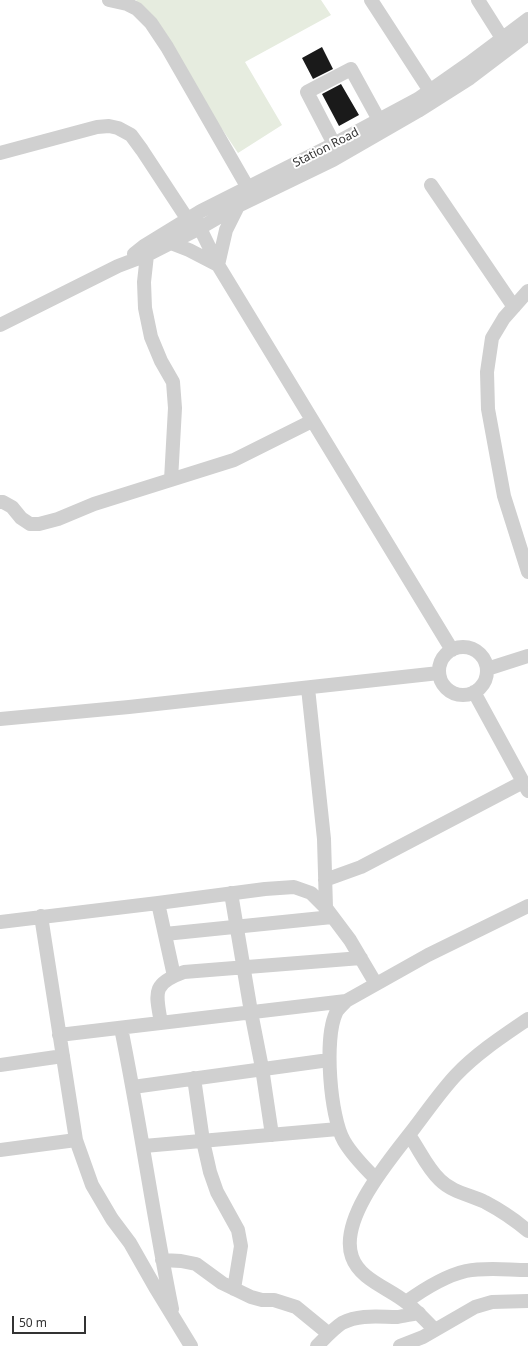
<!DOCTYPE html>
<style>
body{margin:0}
#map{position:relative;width:528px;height:1346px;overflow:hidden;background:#fff;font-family:"Noto Sans",sans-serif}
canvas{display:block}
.scale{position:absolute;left:12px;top:1316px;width:74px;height:18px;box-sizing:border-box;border:2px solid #333;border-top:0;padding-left:5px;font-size:12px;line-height:14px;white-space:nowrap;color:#333;-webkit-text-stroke:3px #fff;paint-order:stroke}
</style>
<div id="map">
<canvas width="528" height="1346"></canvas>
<div class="scale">50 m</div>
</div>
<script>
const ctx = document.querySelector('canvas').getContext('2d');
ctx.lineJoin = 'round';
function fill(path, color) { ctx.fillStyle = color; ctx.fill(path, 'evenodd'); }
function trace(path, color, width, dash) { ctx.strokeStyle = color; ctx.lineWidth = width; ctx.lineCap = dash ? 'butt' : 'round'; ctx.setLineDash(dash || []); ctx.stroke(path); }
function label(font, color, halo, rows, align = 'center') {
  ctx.font = font + ' "Noto Sans",sans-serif'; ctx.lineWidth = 4; ctx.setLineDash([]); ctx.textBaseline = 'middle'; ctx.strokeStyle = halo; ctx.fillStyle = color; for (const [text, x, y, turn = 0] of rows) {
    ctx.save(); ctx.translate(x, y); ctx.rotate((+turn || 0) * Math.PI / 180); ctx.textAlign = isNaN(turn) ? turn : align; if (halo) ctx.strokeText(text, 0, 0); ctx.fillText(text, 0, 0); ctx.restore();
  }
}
fill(new Path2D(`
 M 136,0 L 321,0 L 331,15 L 245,62 L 282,125 L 238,153 Z`), '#e6ecdf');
fill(new Path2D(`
 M 322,47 L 333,69 L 313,79 L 302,58 Z
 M 341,84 L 359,115 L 339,126 L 322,94 Z`), '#1a1a1a');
trace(new Path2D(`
 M 109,0 L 127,4 L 137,9 L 151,23 L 167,47 L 248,188
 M 371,0 L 430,91
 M 478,0 L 502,38
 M 334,144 L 307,92 L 351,69 L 379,120
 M 0,153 L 97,127 L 109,126 L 118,128 L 131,135 L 142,150 L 188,220
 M 431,185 L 514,307
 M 194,216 L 218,265 L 452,650
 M 171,243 L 189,250 L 218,265 L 226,230 L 238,206
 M 134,254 L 144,246 L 201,211 L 334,144 L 418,99 L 468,64 L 528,19
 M 147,255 L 144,282 L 145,308 L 151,337 L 161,361 L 173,382 L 175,408 L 171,480
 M 528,291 L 504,318 L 492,338 L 487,372 L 488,409 L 504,496 L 528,572
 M 0,325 L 118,266 L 147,255 L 200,228 L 238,206 L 333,160 L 418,111 L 470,78 L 528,34
 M 0,502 L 3,502 L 12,507 L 21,518 L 30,524 L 39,524 L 58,519 L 94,504 L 234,460 L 312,421
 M439 671a24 24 0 1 1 48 0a24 24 0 1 1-48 0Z
 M 487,669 L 528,656
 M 308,688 L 324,839 L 326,908
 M 474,692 L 528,791
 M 0,719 L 129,707 L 439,673
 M 325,880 L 361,867 L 523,782
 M 231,893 L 251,1012 L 262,1068 L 272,1135
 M 158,903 L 174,976
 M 41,916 L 76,1140 L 92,1185 L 112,1219 L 130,1243 L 155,1287 L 191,1346
 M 0,922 L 158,903 L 265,889 L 294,887 L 311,893 L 326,908 L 350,940 L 376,984
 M 165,934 L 332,917
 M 161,1023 C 156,993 151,984 184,972 L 361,958
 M 121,1028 C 140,1121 153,1216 172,1309
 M 59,1035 L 346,1001
 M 0,1065 L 63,1056
 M 194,1078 L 203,1141 L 210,1172 L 217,1192 L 238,1230 L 241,1246 L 234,1289
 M 133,1087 L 329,1060
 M 409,1135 C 419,1149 427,1168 440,1180 C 452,1192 470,1195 485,1202 C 502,1211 514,1219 528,1231
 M 144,1146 L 338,1129
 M 0,1150 L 76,1140
 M 375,1178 C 364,1167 352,1155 344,1141 C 330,1117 324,1038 336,1013 C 338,1008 343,1005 346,1001 L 428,955 L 528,906
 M 162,1260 L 181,1261 L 196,1264 L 222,1283 L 251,1297 L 262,1300 L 274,1300 L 296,1307 L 329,1334
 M 406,1302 C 424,1289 444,1276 466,1271 C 486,1267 508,1270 528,1270
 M 435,1330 C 426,1321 417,1311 407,1303 C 389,1288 360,1280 352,1257 C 338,1218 393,1156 415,1127 C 428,1110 441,1091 456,1075 C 477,1053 503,1036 528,1019
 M 317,1346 C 325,1338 333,1329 342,1323 C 360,1314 379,1317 397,1317 C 404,1316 412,1314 419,1313
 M 400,1346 L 423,1337 L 475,1307 L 492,1302 L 528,1301`), '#d0d0d0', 14);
label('12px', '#333', '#fff', [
 ["Station Road",326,148,-27]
]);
</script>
